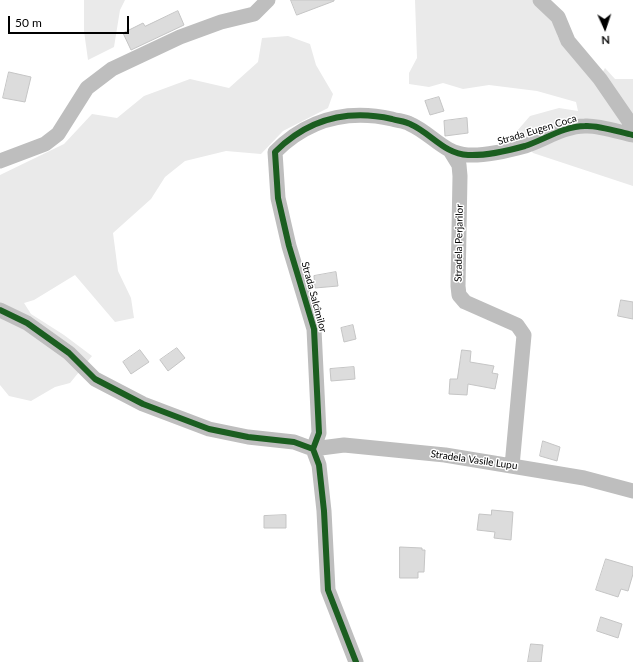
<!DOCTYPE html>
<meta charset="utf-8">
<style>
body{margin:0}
#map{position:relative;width:633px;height:662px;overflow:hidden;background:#fff;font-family:Lato,sans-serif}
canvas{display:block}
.north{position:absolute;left:585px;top:8px;width:40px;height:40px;-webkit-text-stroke:3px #fff;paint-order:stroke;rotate:177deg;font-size:11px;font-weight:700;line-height:16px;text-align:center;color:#000}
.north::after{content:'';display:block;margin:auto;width:14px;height:18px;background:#000;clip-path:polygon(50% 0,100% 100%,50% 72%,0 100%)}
.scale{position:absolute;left:8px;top:16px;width:121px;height:18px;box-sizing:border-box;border:2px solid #000;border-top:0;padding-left:5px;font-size:12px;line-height:14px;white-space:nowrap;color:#000;-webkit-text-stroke:3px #fff;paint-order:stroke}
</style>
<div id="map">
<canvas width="633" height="662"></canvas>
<div class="north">N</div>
<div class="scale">50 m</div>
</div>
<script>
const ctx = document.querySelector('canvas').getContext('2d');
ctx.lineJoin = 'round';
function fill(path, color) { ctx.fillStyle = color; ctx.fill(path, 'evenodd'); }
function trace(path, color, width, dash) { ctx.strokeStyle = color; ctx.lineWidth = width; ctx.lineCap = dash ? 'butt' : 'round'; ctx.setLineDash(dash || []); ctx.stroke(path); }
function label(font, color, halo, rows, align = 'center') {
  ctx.font = font + ' Lato,sans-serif'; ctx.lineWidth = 3; ctx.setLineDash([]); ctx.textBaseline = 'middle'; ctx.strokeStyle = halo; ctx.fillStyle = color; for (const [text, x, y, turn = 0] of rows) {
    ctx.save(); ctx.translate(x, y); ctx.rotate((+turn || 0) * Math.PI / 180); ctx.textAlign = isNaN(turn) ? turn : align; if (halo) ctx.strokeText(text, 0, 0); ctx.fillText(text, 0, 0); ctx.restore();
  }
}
fill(new Path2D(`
 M 84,0 L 125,0 L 120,10 L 114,47 L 88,60 L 84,31 Z
 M 415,0 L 532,0 L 554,19 L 558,37 L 597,82 L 605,68 L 615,79 L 633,79 L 633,186 L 533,153 L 517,131 L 530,116 L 559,108 L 578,111 L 576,102 L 537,91 L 489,85 L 463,89 L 443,83 L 429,87 L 409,84 L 409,73 L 417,58 Z
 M 288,36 L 310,44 L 316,65 L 333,94 L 328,108 L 283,131 L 261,154 L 226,151 L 185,161 L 165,177 L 151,199 L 113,233 L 118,271 L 131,298 L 134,318 L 115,322 L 75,275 L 34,300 L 24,303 L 31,314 L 64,335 L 92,356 L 70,383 L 55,387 L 31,401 L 9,396 L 0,385 L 0,175 L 64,144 L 92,114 L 117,118 L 144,96 L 190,79 L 229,88 L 258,62 L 262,38 Z`), '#eaeaea');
const building = new Path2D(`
 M 291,0 L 334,0 L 334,1 L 297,15 Z
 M 178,11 L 184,25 L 131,50 L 123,33 L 143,23 L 145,26 Z
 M 9,72 L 31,77 L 25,102 L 3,98 Z
 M 439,97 L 444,111 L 430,115 L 425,101 Z
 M 467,118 L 468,133 L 445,136 L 444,121 Z
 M 336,272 L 338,286 L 315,288 L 314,276 Z
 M 621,300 L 633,302 L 633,319 L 618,316 Z
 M 353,325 L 356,339 L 344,342 L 341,328 Z
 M 177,348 L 185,358 L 168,371 L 160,360 Z
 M 140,350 L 149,362 L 131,374 L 123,362 Z
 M 462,350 L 471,351 L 470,362 L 494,366 L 492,373 L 498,374 L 495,389 L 468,384 L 467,395 L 449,394 L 450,379 L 457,379 Z
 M 354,367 L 355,379 L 331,381 L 330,369 Z
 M 543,441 L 560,447 L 557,461 L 540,456 Z
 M 492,510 L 513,512 L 511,540 L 494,538 L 495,532 L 477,530 L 479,514 L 491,515 Z
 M 286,515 L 286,528 L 264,528 L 264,516 Z
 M 400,547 L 422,548 L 422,550 L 425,550 L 424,572 L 418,572 L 418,578 L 400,578 Z
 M 606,559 L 633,567 L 633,574 L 628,591 L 621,589 L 618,597 L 596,590 Z
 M 601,617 L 622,624 L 618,638 L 597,631 Z
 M 531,644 L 543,645 L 541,662 L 528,662 Z`);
fill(building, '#dcdcdc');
trace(building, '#c5c5c5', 1);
trace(new Path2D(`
 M 540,0 L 558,17 L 568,41 L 600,79 L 633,127
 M 451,152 L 459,165 L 460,176 L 458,286 L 459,295 L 465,302 L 517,325 L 524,335 L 512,466
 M 0,161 L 45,144 L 58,134 L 87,88 L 112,69 L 180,37 L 221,22 L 254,14 L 268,0
 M 0,310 L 27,323 L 69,353 L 95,379 L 143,404 L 209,429 L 248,437 L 294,442 L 313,449 L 319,465 L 324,511 L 328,590 L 356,662
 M 313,449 L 319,433 L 314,329 L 289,246 L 278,198 L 275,152 C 308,119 347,109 392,119 C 398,121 405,121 410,124 C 431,133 444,154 468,155 C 487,156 507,151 525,146 C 544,140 564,126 585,126 C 598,125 619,132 633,135
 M 313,449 L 344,445 L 445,455 L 584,478 L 633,491`), '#bebebe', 15);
trace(new Path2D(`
 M 0,310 L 27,323 L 69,353 L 95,379 L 143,404 L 209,429 L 248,437 L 294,442 L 313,449 L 319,465 L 324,511 L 328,590 L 356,662
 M 313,449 L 319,433 L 314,329 L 289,246 L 278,198 L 275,152 C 308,119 347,109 392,119 C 398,121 405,121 410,124 C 431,133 444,154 468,155 C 487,156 507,151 525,146 C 544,140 564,126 585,126 C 598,125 619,132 633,135`), '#1b5e20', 6);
label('10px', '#000', '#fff', [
 ["Strada Eugen Coca",537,130,-17],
 ["Stradela Perjarilor",459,243,-89],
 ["Strada Salcîmilor",314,297,75],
 ["Stradela Vasile Lupu",474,460,8]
]);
</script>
